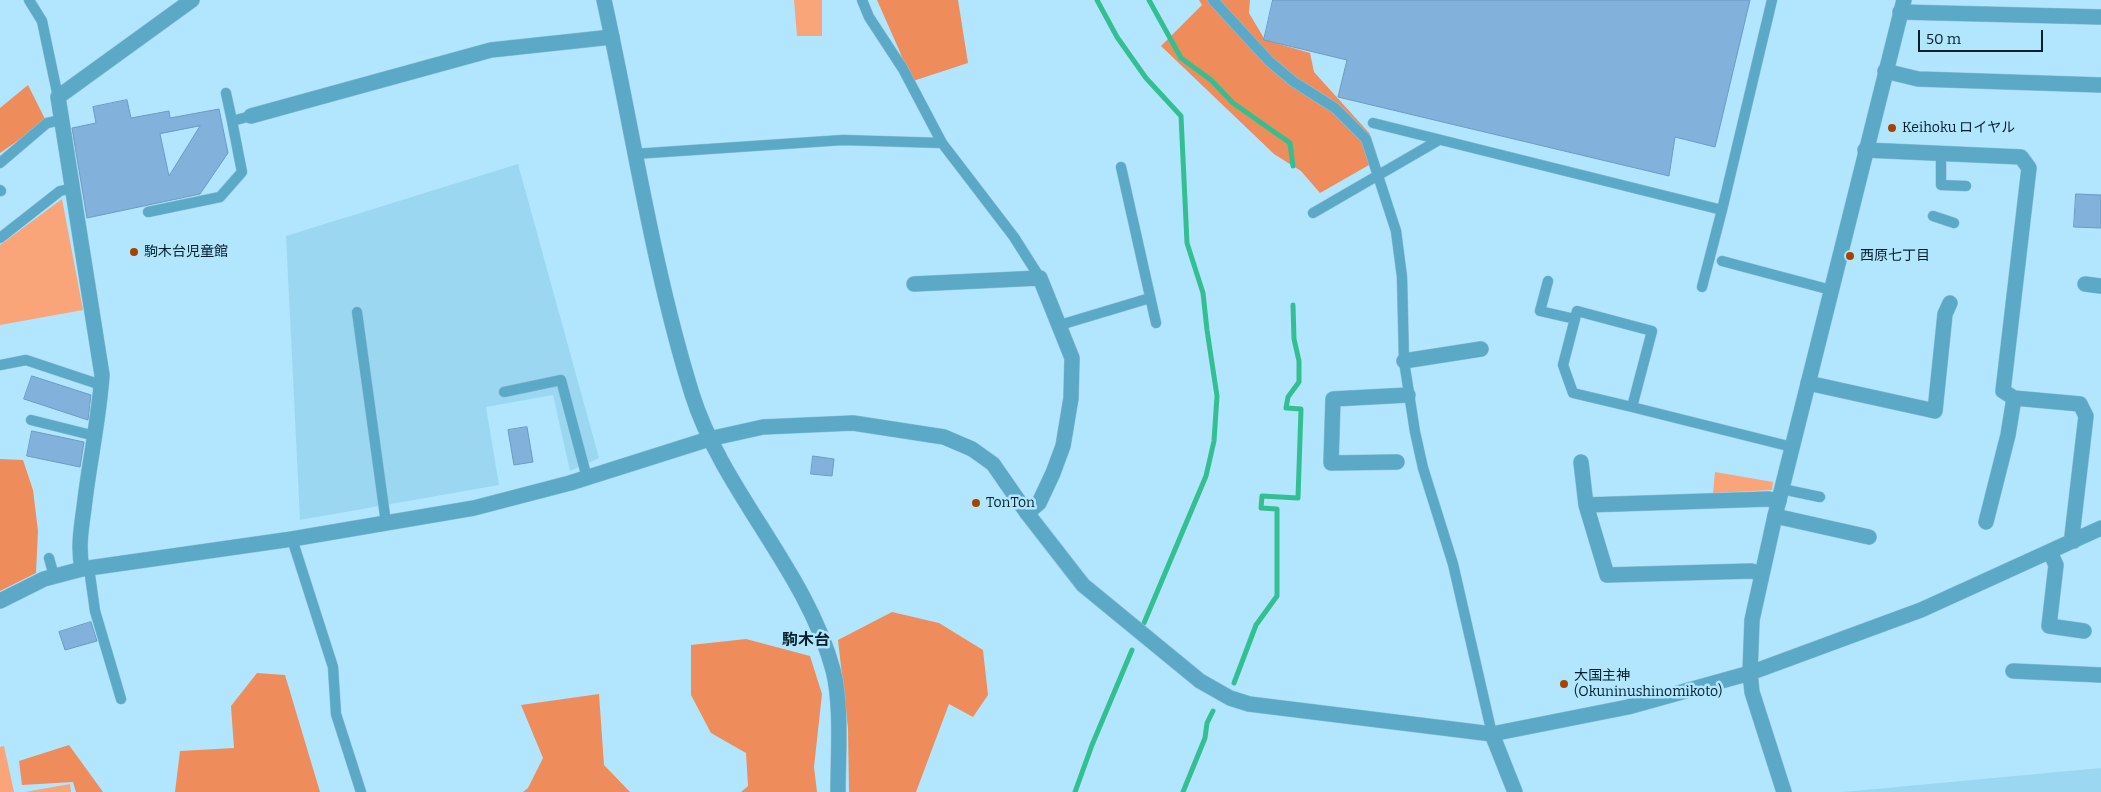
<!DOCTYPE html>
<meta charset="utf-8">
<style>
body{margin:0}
#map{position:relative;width:2101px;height:792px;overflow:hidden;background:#b1e6fe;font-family:Bitter,serif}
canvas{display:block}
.scale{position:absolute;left:1918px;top:30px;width:125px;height:22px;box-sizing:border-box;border:2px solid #031f2a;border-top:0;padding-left:6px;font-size:15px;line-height:18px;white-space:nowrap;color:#031f2a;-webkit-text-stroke:4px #b1e6fe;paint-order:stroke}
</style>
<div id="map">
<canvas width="2101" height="792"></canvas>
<div class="scale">50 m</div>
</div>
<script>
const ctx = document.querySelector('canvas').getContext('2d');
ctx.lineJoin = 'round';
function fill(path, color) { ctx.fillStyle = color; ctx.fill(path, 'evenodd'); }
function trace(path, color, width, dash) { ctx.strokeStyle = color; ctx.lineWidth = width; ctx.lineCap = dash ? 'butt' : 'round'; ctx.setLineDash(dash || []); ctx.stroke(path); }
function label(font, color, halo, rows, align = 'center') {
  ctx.font = font + ' Bitter,"Noto Sans JP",serif'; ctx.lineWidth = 5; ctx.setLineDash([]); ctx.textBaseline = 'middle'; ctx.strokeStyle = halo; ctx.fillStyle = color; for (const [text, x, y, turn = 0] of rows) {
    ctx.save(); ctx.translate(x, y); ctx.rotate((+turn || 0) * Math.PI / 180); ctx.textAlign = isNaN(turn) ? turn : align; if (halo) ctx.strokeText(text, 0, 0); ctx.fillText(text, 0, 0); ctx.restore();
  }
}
fill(new Path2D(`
 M 518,164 L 599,458 L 570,471 L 553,395 L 486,407 L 499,485 L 300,520 L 286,236 Z
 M 2101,768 L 2101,792 L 1843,792 Z`), '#9cd7f1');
fill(new Path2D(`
 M 794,0 L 822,0 L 822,36 L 797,36 Z
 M 62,199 L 83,310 L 0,325 L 0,245 Z
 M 1715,472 L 1773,482 L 1772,490 L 1713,493 Z
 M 4,746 L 14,792 L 0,792 L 0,747 Z
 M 70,784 L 71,792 L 25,792 Z`), '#faa47a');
fill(new Path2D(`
 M 877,0 L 958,0 L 968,63 L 910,82 L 900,52 Z
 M 1199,0 L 1250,0 L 1249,13 L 1265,40 L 1310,53 L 1314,72 L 1370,134 L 1369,165 L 1320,193 L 1301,171 L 1274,154 L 1161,46 L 1202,5 Z
 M 28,85 L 46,121 L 0,153 L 0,108 Z
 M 0,459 L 23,460 L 33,490 L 38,531 L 36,573 L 0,591 Z
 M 892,612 L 939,623 L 983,650 L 988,695 L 973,717 L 949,704 L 916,792 L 849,792 L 848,728 L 838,640 Z
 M 746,639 L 810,656 L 822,694 L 814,767 L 817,792 L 741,792 L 748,786 L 746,753 L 711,733 L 691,695 L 691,645 Z
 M 257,673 L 285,675 L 320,792 L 175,792 L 180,751 L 234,748 L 231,706 Z
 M 599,694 L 604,765 L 630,792 L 523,792 L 528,788 L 543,758 L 521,705 Z
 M 69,745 L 103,792 L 76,792 L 73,782 L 22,785 L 19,761 Z`), '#ee8c5c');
trace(new Path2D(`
 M 1097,0 L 1117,37 L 1146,78 L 1181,116 L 1187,243 L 1203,293 L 1207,330 L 1217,396 L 1214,441 L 1206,476 L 1144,623
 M 1149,0 L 1181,58 L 1211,80 L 1233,103 L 1290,143 L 1293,166
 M 1234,683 L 1256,625 L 1277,596 L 1277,509 L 1261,508 L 1262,496 L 1298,498 L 1301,409 L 1286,408 L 1288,397 L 1299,382 L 1299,361 L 1294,339 L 1293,305
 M 1075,792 L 1092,745 L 1132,650
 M 1183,792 L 1205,738 L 1207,723 L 1213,711`), '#34bf92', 5);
const building = new Path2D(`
 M 1273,0 L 1750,0 L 1715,147 L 1675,137 L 1669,176 L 1338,97 L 1347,60 L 1264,40 Z
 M 127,100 L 131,118 L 169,111 L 170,118 L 219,109 L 228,153 L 200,194 L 87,218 L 72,128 L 96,123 L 93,107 ZM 200,126 L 169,176 L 160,134 Z
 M 2076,194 L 2101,195 L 2101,228 L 2074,227 Z
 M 32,376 L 91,395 L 88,420 L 24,399 Z
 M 527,427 L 533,462 L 514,465 L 508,430 Z
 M 32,431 L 84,442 L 80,467 L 27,456 Z
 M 813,456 L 834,459 L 832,476 L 811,474 Z
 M 91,622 L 97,641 L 65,650 L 59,632 Z`);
fill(building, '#82b1db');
trace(building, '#6c9ac3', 1);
const service = new Path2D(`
 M 29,0 L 42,21 L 58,97
 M 862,0 L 869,17 L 903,69 L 942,143
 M 1213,0 L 1269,61 L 1294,82 L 1335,108 L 1366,139 L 1396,231 L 1402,277 L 1404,361 L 1415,432 L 1423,468 L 1453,564 L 1492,734
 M 226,93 L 232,121
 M 1373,123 L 1722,210
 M 1941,153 L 1941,185 L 1966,186
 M 634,154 L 843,140 L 942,143 L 1014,237 L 1040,278
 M 0,163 L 47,123 L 61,120
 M 1121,167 L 1156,323
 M 0,190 L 1,191
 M 148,212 L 220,197 L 242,172 L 232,121 L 251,116
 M 1313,213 L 1439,140
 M 1933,216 L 1954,223
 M 0,238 L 60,191 L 73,188
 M 1722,261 L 1831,290
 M 1548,281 L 1540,311 L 1575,319
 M 1702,287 L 1722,210 L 1772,0
 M 357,312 L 386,523
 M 1060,325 L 1150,298
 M 0,365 L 26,360 L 101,385
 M 504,392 L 561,380 L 587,478
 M 1632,407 L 1573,393 L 1563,365 L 1577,311 L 1652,331 L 1632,407 L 1792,447
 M 31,420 L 95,436
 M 1782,489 L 1820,497
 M 292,539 L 333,667 L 336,714 L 361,792
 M 49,558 L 54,576
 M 89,568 L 95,611 L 121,699`);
const minor = new Path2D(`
 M 1900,12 L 2101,17
 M 1885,71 L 1918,79 L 2101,85
 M 251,116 L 491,50 L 612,37
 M 1865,150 L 2021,157 L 2029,168 L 2003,391 L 2014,398 L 2080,404 L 2086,416 L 2072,536 L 2074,541
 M 914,284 L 1040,278 L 1072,358 L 1071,398 L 1063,446 L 1053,473 L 1039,503 L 1027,513
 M 2085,284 L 2101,286
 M 1404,361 L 1481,349
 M 1808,383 L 1935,411 L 1945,314 L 1950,303
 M 1397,462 L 1331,463 L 1333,399 L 1408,395
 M 1581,462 L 1586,505 L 1607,575 L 1752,571 L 1761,574
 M 1586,505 L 1769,499 L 1779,501
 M 1775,516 L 1869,537
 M 1986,522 L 2008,435 L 2014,398
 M 2050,552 L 2056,565 L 2049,626 L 2084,631
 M 82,569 C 78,548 81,529 84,508 C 89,463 99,420 102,375 L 58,97 L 192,0
 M 0,601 L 44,579 L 82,569 L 292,539 L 474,508 L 570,483 L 709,439
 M 2013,671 L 2101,675
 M 1750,673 L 1921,610 L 2101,528
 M 1492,734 L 1515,792`);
const tertiary = new Path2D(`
 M 604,0 C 633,131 652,265 692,394 C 723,492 806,570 833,670 C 842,704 838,756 838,792
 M 709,439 L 763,427 L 853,423 L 944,437 L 972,449 L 993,464 L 1027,513 L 1083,585 L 1200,681 L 1230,698 L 1249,704 L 1492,734 L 1628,707 L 1750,673
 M 1784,792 L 1752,692 L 1750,673 L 1752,620 L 1775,516 L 1904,0`);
trace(service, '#92c2d8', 11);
trace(minor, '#92c2d8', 16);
trace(tertiary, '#92c2d8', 16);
trace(service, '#5ca9c7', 10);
trace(minor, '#5ca9c7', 15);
trace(tertiary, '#5ca9c7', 15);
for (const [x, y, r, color] of [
 [1892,128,5,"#a54400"],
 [134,252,5,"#a54400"],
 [1850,256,5,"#a54400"],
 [976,503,5,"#a54400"],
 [1564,684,5,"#a54400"]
]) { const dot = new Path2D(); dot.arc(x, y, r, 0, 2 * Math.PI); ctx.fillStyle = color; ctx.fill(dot); trace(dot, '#b1e6fe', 2); }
label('14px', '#031f2a', '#b1e6fe', [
 ["Keihoku ロイヤル",1902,128],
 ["駒木台児童館",144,252],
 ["西原七丁目",1860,256],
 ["TonTon",986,503],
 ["大国主神",1574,676],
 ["(Okuninushinomikoto)",1574,692]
], 'left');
label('bold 16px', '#031f2a', '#b1e6fe', [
 ["駒木台",806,641]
]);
</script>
